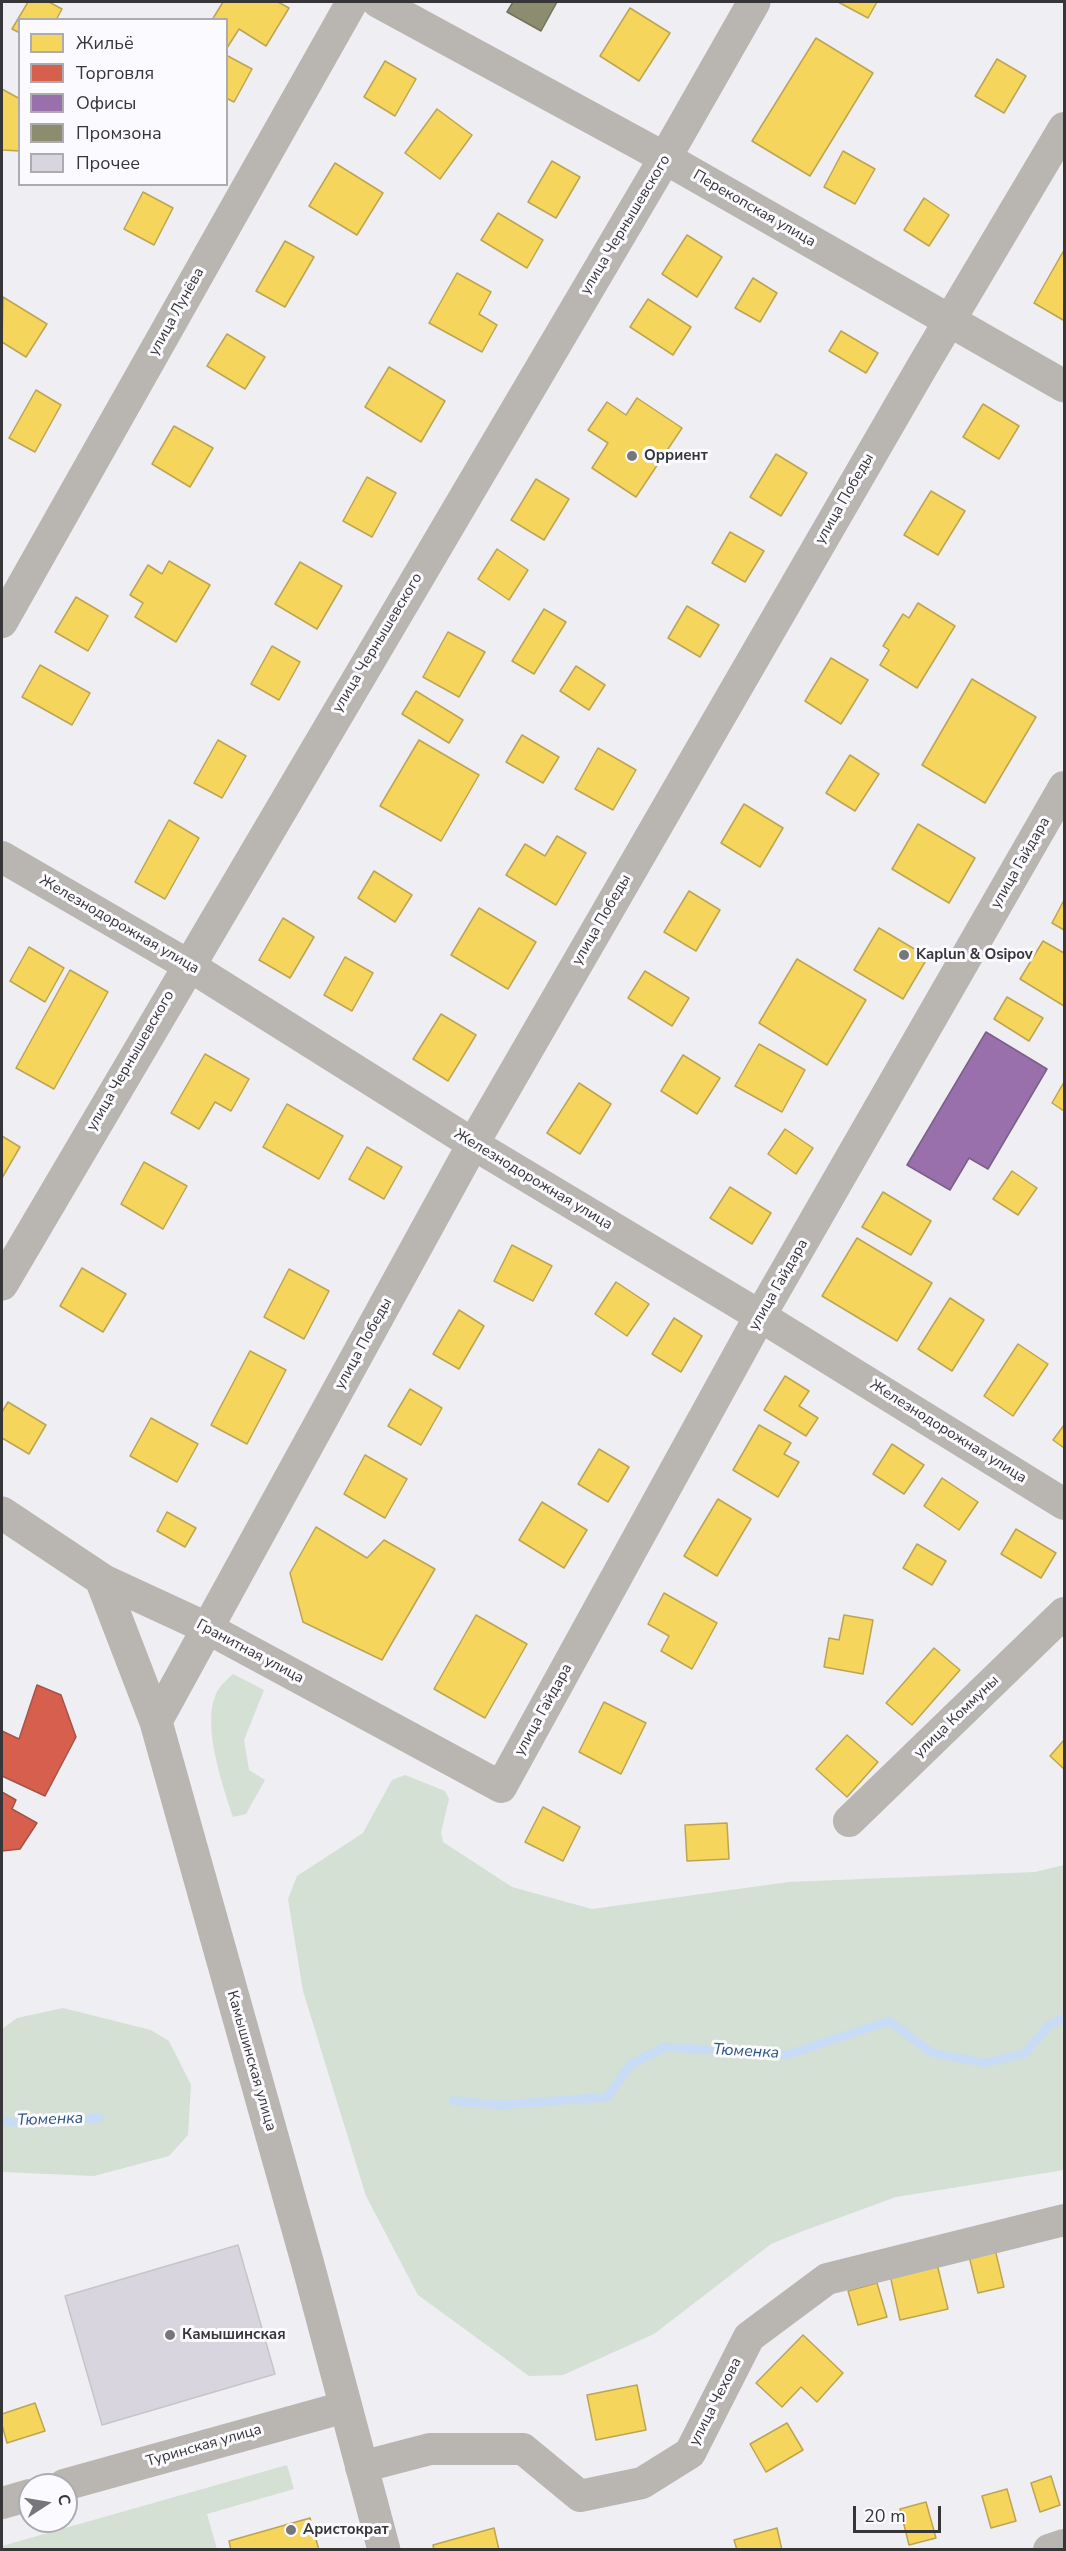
<!DOCTYPE html>
<meta charset="utf-8">
<style>
body{margin:0}
#map{position:relative;width:1066px;height:2551px;overflow:hidden;background:#efeef3;font-family:"Nunito Sans",sans-serif}
canvas{display:block}
.frame{position:absolute;inset:0;border:3px solid #363639;pointer-events:none}
.legend{position:absolute;left:18px;top:18px;width:210px;height:168px;box-sizing:border-box;background:#fbfaff;border:2px solid #acacb0;margin:0;padding:8px 10px;list-style:none;font-size:18px;color:#363639}
.legend li{display:flex;align-items:center;gap:12px;height:30px}
.legend b{width:30px;border:2px solid #acacb0}
.north{position:absolute;left:18px;top:2473px;width:60px;height:60px;box-sizing:border-box;background:#fbfaff;border:2px solid #acacb0;border-radius:50%;rotate:78deg;font-size:16px;font-weight:700;line-height:24px;text-align:center;color:#363639}
.north::after{content:'';display:block;margin:auto;width:21px;height:27px;background:#77767a;clip-path:polygon(50% 0,100% 100%,50% 72%,0 100%)}
.scale{position:absolute;left:853px;top:2506px;width:88px;height:27px;box-sizing:border-box;border:3px solid #363639;border-top:0;padding-left:8px;font-size:18px;line-height:21px;white-space:nowrap;color:#363639;-webkit-text-stroke:4px #fbfaff;paint-order:stroke}
</style>
<div id="map">
<canvas width="1066" height="2551"></canvas>
<div class="frame"></div>
<ul class="legend">
<li><b style="height:16px;background:#f6d55c"></b>Жильё</li>
<li><b style="height:16px;background:#d6604d"></b>Торговля</li>
<li><b style="height:16px;background:#9970ab"></b>Офисы</li>
<li><b style="height:16px;background:#8c8c6e"></b>Промзона</li>
<li><b style="height:16px;background:#d9d5df"></b>Прочее</li>
</ul>
<div class="north">С</div>
<div class="scale">20 m</div>
</div>
<script>
const ctx = document.querySelector('canvas').getContext('2d');
ctx.lineJoin = 'round';
function fill(path, color) { ctx.fillStyle = color; ctx.fill(path, 'evenodd'); }
function trace(path, color, width, dash) { ctx.strokeStyle = color; ctx.lineWidth = width; ctx.lineCap = dash ? 'butt' : 'round'; ctx.setLineDash(dash || []); ctx.stroke(path); }
function label(font, color, halo, rows, align = 'center') {
  ctx.font = font + ' "Nunito Sans",sans-serif'; ctx.lineWidth = 6; ctx.setLineDash([]); ctx.textBaseline = 'middle'; ctx.strokeStyle = halo; ctx.fillStyle = color; for (const [text, x, y, turn = 0] of rows) {
    ctx.save(); ctx.translate(x, y); ctx.rotate((+turn || 0) * Math.PI / 180); ctx.textAlign = isNaN(turn) ? turn : align; if (halo) ctx.strokeText(text, 0, 0); ctx.fillText(text, 0, 0); ctx.restore();
  }
}
fill(new Path2D(`
 M 233,1674 L 264,1690 L 244,1740 L 249,1770 L 265,1780 L 246,1814 L 233,1817 C 223,1785 198,1717 220,1687 C 224,1682 229,1678 233,1674 Z
 M 405,1775 L 445,1791 L 449,1799 L 441,1832 L 443,1842 L 512,1887 L 592,1909 L 789,1882 L 1035,1872 L 1064,1865 L 1064,2170 L 896,2197 L 803,2231 L 771,2244 L 654,2334 L 563,2375 L 529,2376 L 418,2295 L 366,2196 L 303,1991 L 288,1899 L 297,1876 L 363,1833 L 392,1780 Z
 M 63,2008 L 151,2030 L 169,2041 L 191,2085 L 188,2135 L 169,2156 L 94,2176 L 2,2172 L 2,2029 L 17,2018 Z
 M 287,2465 L 294,2489 L 207,2514 L 217,2549 L 2,2549 L 2,2546 Z`), '#d3e0d3');
const homes = new Path2D(`
 M 28,2 L 49,2 L 62,9 L 56,20 L 20,20 L 20,33 L 12,29 Z
 M 223,2 L 278,2 L 289,8 L 266,46 L 239,29 L 227,48 L 226,20 L 212,20 Z
 M 838,2 L 877,2 L 868,18 Z
 M 630,8 L 670,33 L 639,81 L 600,56 Z
 M 816,38 L 873,73 L 810,176 L 752,141 Z
 M 226,55 L 252,69 L 234,102 L 226,98 Z
 M 997,59 L 1026,76 L 1004,113 L 975,96 Z
 M 385,61 L 416,79 L 395,116 L 364,97 Z
 M 2,89 L 20,99 L 20,151 L 2,150 Z
 M 437,109 L 472,135 L 440,179 L 405,153 Z
 M 843,151 L 875,169 L 855,204 L 824,187 Z
 M 552,161 L 580,177 L 556,218 L 528,202 Z
 M 335,163 L 383,193 L 357,235 L 309,206 Z
 M 143,192 L 173,208 L 154,245 L 124,229 Z
 M 924,198 L 949,215 L 929,246 L 904,230 Z
 M 498,213 L 543,240 L 527,268 L 481,240 Z
 M 687,235 L 722,257 L 697,297 L 662,274 Z
 M 285,241 L 314,257 L 285,307 L 256,291 Z
 M 1064,250 L 1064,318 L 1063,320 L 1034,303 Z
 M 457,273 L 491,292 L 479,314 L 497,325 L 482,352 L 429,323 Z
 M 753,278 L 777,293 L 760,322 L 735,308 Z
 M 3,297 L 47,324 L 26,357 L 2,342 Z
 M 648,299 L 691,327 L 673,355 L 630,327 Z
 M 841,331 L 878,353 L 866,373 L 829,351 Z
 M 227,334 L 265,357 L 245,389 L 207,366 Z
 M 389,367 L 445,401 L 421,442 L 365,407 Z
 M 36,390 L 61,405 L 35,452 L 9,438 Z
 M 637,398 L 682,428 L 636,497 L 592,468 L 608,443 L 588,430 L 607,402 L 626,415 Z
 M 983,404 L 1019,426 L 999,459 L 963,437 Z
 M 174,426 L 213,448 L 190,487 L 152,464 Z
 M 776,454 L 807,473 L 781,516 L 750,497 Z
 M 367,477 L 396,493 L 372,537 L 343,521 Z
 M 536,479 L 569,499 L 544,540 L 511,520 Z
 M 931,491 L 965,511 L 938,555 L 904,535 Z
 M 730,532 L 764,551 L 745,582 L 712,563 Z
 M 497,549 L 528,570 L 509,600 L 478,579 Z
 M 169,561 L 210,585 L 176,642 L 135,617 L 143,603 L 130,595 L 148,565 L 162,574 Z
 M 300,562 L 342,586 L 317,629 L 275,604 Z
 M 76,597 L 108,616 L 88,651 L 55,632 Z
 M 918,603 L 955,626 L 917,688 L 880,665 L 889,650 L 883,646 L 903,614 L 909,618 Z
 M 687,606 L 719,625 L 700,657 L 668,638 Z
 M 544,609 L 566,622 L 534,674 L 512,661 Z
 M 448,632 L 485,652 L 459,697 L 423,677 Z
 M 272,646 L 300,662 L 279,700 L 251,684 Z
 M 831,658 L 868,680 L 841,724 L 805,701 Z
 M 40,665 L 90,693 L 72,725 L 22,697 Z
 M 576,666 L 605,685 L 589,710 L 560,691 Z
 M 972,679 L 1036,717 L 985,803 L 922,765 Z
 M 416,691 L 463,720 L 449,743 L 402,714 Z
 M 522,735 L 559,757 L 543,783 L 506,762 Z
 M 218,740 L 246,756 L 222,798 L 194,783 Z
 M 419,740 L 479,775 L 441,841 L 380,806 Z
 M 598,748 L 636,770 L 613,810 L 575,789 Z
 M 850,755 L 879,774 L 855,811 L 826,793 Z
 M 744,804 L 783,828 L 760,867 L 721,843 Z
 M 169,820 L 199,838 L 165,899 L 135,882 Z
 M 918,824 L 975,858 L 949,903 L 892,869 Z
 M 557,836 L 586,853 L 556,905 L 506,875 L 525,844 L 545,856 Z
 M 374,871 L 412,895 L 395,922 L 358,898 Z
 M 689,891 L 720,910 L 696,951 L 664,932 Z
 M 1064,900 L 1064,930 L 1052,923 Z
 M 479,908 L 536,942 L 508,989 L 451,955 Z
 M 283,918 L 314,937 L 290,978 L 259,960 Z
 M 879,928 L 928,957 L 903,999 L 854,970 Z
 M 1043,941 L 1064,953 L 1064,1006 L 1020,979 Z
 M 29,947 L 64,968 L 45,1002 L 10,981 Z
 M 345,957 L 373,973 L 352,1011 L 324,995 Z
 M 797,959 L 866,1000 L 827,1065 L 759,1023 Z
 M 70,970 L 108,992 L 54,1089 L 16,1068 Z
 M 645,971 L 689,998 L 672,1026 L 628,998 Z
 M 1007,997 L 1043,1018 L 1029,1041 L 994,1019 Z
 M 441,1014 L 476,1035 L 448,1081 L 413,1059 Z
 M 759,1044 L 805,1070 L 782,1112 L 735,1086 Z
 M 205,1054 L 249,1079 L 231,1111 L 215,1102 L 199,1129 L 171,1113 Z
 M 683,1055 L 720,1078 L 697,1114 L 661,1091 Z
 M 1064,1082 L 1064,1111 L 1052,1103 Z
 M 579,1083 L 611,1104 L 580,1154 L 547,1133 Z
 M 287,1104 L 343,1136 L 319,1179 L 263,1147 Z
 M 785,1129 L 813,1148 L 796,1174 L 768,1154 Z
 M 2,1136 L 20,1147 L 2,1178 Z
 M 367,1147 L 402,1167 L 384,1199 L 349,1179 Z
 M 144,1162 L 187,1186 L 163,1229 L 121,1204 Z
 M 1012,1171 L 1037,1188 L 1018,1215 L 993,1199 Z
 M 730,1187 L 771,1213 L 752,1244 L 710,1218 Z
 M 883,1192 L 931,1221 L 911,1255 L 862,1227 Z
 M 857,1238 L 932,1283 L 897,1341 L 822,1296 Z
 M 512,1245 L 552,1266 L 533,1301 L 494,1281 Z
 M 82,1268 L 126,1294 L 103,1332 L 60,1306 Z
 M 289,1269 L 329,1291 L 304,1339 L 264,1317 Z
 M 616,1282 L 649,1304 L 627,1336 L 595,1314 Z
 M 950,1298 L 984,1320 L 952,1371 L 918,1349 Z
 M 459,1310 L 484,1326 L 459,1369 L 433,1354 Z
 M 674,1318 L 702,1336 L 681,1372 L 652,1354 Z
 M 1018,1344 L 1048,1364 L 1013,1416 L 984,1396 Z
 M 250,1351 L 286,1370 L 247,1444 L 211,1425 Z
 M 785,1376 L 809,1391 L 799,1406 L 818,1418 L 806,1436 L 764,1410 Z
 M 410,1389 L 442,1408 L 421,1445 L 388,1426 Z
 M 8,1402 L 46,1425 L 29,1454 L 2,1438 L 2,1412 Z
 M 151,1418 L 198,1444 L 177,1482 L 130,1456 Z
 M 759,1425 L 791,1443 L 784,1454 L 799,1462 L 778,1497 L 733,1470 Z
 M 1064,1425 L 1064,1448 L 1053,1440 Z
 M 892,1444 L 924,1465 L 904,1494 L 873,1474 Z
 M 599,1449 L 629,1467 L 608,1502 L 578,1484 Z
 M 365,1455 L 407,1479 L 385,1518 L 344,1494 Z
 M 942,1478 L 978,1502 L 959,1530 L 924,1506 Z
 M 718,1499 L 751,1519 L 717,1576 L 684,1556 Z
 M 542,1502 L 587,1530 L 564,1568 L 519,1540 Z
 M 167,1512 L 196,1528 L 185,1547 L 157,1531 Z
 M 316,1527 L 367,1558 L 384,1540 L 435,1569 L 382,1660 L 303,1622 L 290,1573 Z
 M 1016,1529 L 1056,1553 L 1041,1578 L 1001,1554 Z
 M 917,1544 L 946,1561 L 932,1585 L 903,1568 Z
 M 664,1593 L 717,1623 L 692,1669 L 661,1651 L 669,1636 L 648,1624 Z
 M 476,1615 L 527,1644 L 485,1718 L 434,1689 Z
 M 844,1615 L 873,1620 L 863,1674 L 824,1667 L 829,1638 L 839,1640 Z
 M 934,1648 L 960,1670 L 912,1725 L 886,1703 Z
 M 604,1702 L 646,1723 L 621,1774 L 579,1752 Z
 M 847,1735 L 878,1762 L 847,1797 L 816,1769 Z
 M 1064,1740 L 1064,1769 L 1050,1756 Z
 M 543,1807 L 580,1827 L 563,1861 L 525,1842 Z
 M 727,1823 L 729,1859 L 687,1861 L 685,1825 Z
 M 995,2249 L 1004,2287 L 978,2293 L 969,2256 Z
 M 937,2264 L 948,2309 L 900,2320 L 890,2275 Z
 M 877,2283 L 887,2317 L 858,2325 L 848,2291 Z
 M 803,2335 L 843,2373 L 817,2402 L 801,2387 L 782,2407 L 756,2383 Z
 M 637,2385 L 646,2430 L 596,2440 L 587,2395 Z
 M 35,2403 L 45,2431 L 7,2443 L 2,2425 L 2,2414 Z
 M 787,2423 L 803,2450 L 766,2472 L 750,2444 Z
 M 1051,2476 L 1060,2505 L 1040,2512 L 1031,2483 Z
 M 1007,2489 L 1016,2521 L 991,2528 L 982,2496 Z
 M 926,2502 L 936,2538 L 909,2545 L 900,2509 Z
 M 310,2518 L 319,2550 L 231,2550 L 229,2541 Z
 M 494,2528 L 499,2550 L 434,2550 L 433,2545 Z
 M 777,2528 L 782,2550 L 737,2550 L 734,2540 Z`);
fill(homes, '#f6d55c');
trace(homes, '#bca552', 1.5);
const shops = new Path2D(`
 M 37,1685 L 61,1695 L 76,1737 L 45,1796 L 2,1776 L 2,1731 L 19,1739 Z
 M 2,1792 L 16,1800 L 12,1809 L 37,1823 L 20,1849 L 2,1851 Z`);
fill(shops, '#d6604d');
trace(shops, '#a65347', 1.5);
const offices = new Path2D(`
 M 986,1032 L 1047,1069 L 988,1169 L 969,1158 L 950,1190 L 907,1165 Z`);
fill(offices, '#9970ab');
trace(offices, '#7b5f89', 1.5);
const industry = new Path2D(`
 M 513,2 L 557,2 L 541,31 L 507,12 Z`);
fill(industry, '#8c8c6e');
trace(industry, '#72725e', 1.5);
trace(new Path2D(`
 M 453,2101 L 502,2105 L 607,2097 L 631,2064 L 665,2047 L 786,2055 L 889,2021 L 932,2053 L 986,2063 L 1025,2053 L 1049,2025 L 1064,2018
 M 2,2121 L 34,2124 L 99,2118`), '#c8dcf5', 9);
const building = new Path2D(`
 M 238,2245 L 275,2374 L 102,2425 L 65,2296 Z`);
fill(building, '#d9d5df');
trace(building, '#c6c5c9', 1.5);
trace(new Path2D(`
 M 378,2 L 665,158
 M 2,622 L 352,2
 M 2,857 L 188,965 L 473,1144 L 760,1316 L 1064,1504
 M 101,1579 L 207,1628 L 501,1787 L 760,1316 L 1064,787
 M 156,1722 L 473,1144 L 922,367 L 1064,128
 M 849,1821 L 1064,1613
 M 361,2467 L 430,2449 L 523,2449 L 580,2496 L 642,2483 L 690,2453 L 749,2337 L 827,2279 L 1064,2220
 M 64,2485 L 345,2407
 M 2,2503 L 30,2495
 M 1049,2550 L 1064,2545`), '#b9b5b1', 32);
trace(new Path2D(`
 M 665,158 L 1064,386
 M 2,1284 L 665,158 L 754,2
 M 2,1513 L 101,1579 L 156,1722 L 307,2261 L 384,2550`), '#b9b5b1', 33);
for (const [x, y, r, color] of [
 [632,456,6,"#77767a"],
 [904,955,6,"#77767a"],
 [170,2335,6,"#77767a"],
 [291,2530,6,"#77767a"]
]) { const dot = new Path2D(); dot.arc(x, y, r, 0, 2 * Math.PI); ctx.fillStyle = color; ctx.fill(dot); trace(dot, '#fbfaff', 2); }
label('15px', '#363639', '#fbfaff', [
 ["Перекопская улица",754,209,30],
 ["улица Чернышевского",626,225,-59],
 ["улица Лунёва",177,312,-61],
 ["улица Победы",845,499,-60],
 ["улица Чернышевского",378,643,-59],
 ["улица Гайдара",1021,863,-60],
 ["улица Победы",602,920,-60],
 ["Железнодорожная улица",119,925,30],
 ["улица Чернышевского",131,1061,-60],
 ["Железнодорожная улица",533,1180,31],
 ["улица Гайдара",779,1285,-60],
 ["улица Победы",364,1344,-61],
 ["Железнодорожная улица",948,1432,32],
 ["Гранитная улица",250,1652,28],
 ["улица Гайдара",544,1710,-61],
 ["улица Коммуны",957,1717,-44],
 ["Камышинская улица",251,2061,74],
 ["улица Чехова",716,2402,-63],
 ["Туринская улица",204,2446,-16]
]);
label('bold 15px', '#363639', '#fbfaff', [
 ["Орриент",644,456],
 ["Kaplun & Osipov",916,955],
 ["Камышинская",182,2335],
 ["Аристократ",303,2530]
], 'left');
label('italic 16px', '#2d5582', '#fbfaff', [
 ["Тюменка",746,2052,3],
 ["Тюменка",50,2120,-2]
]);
</script>
